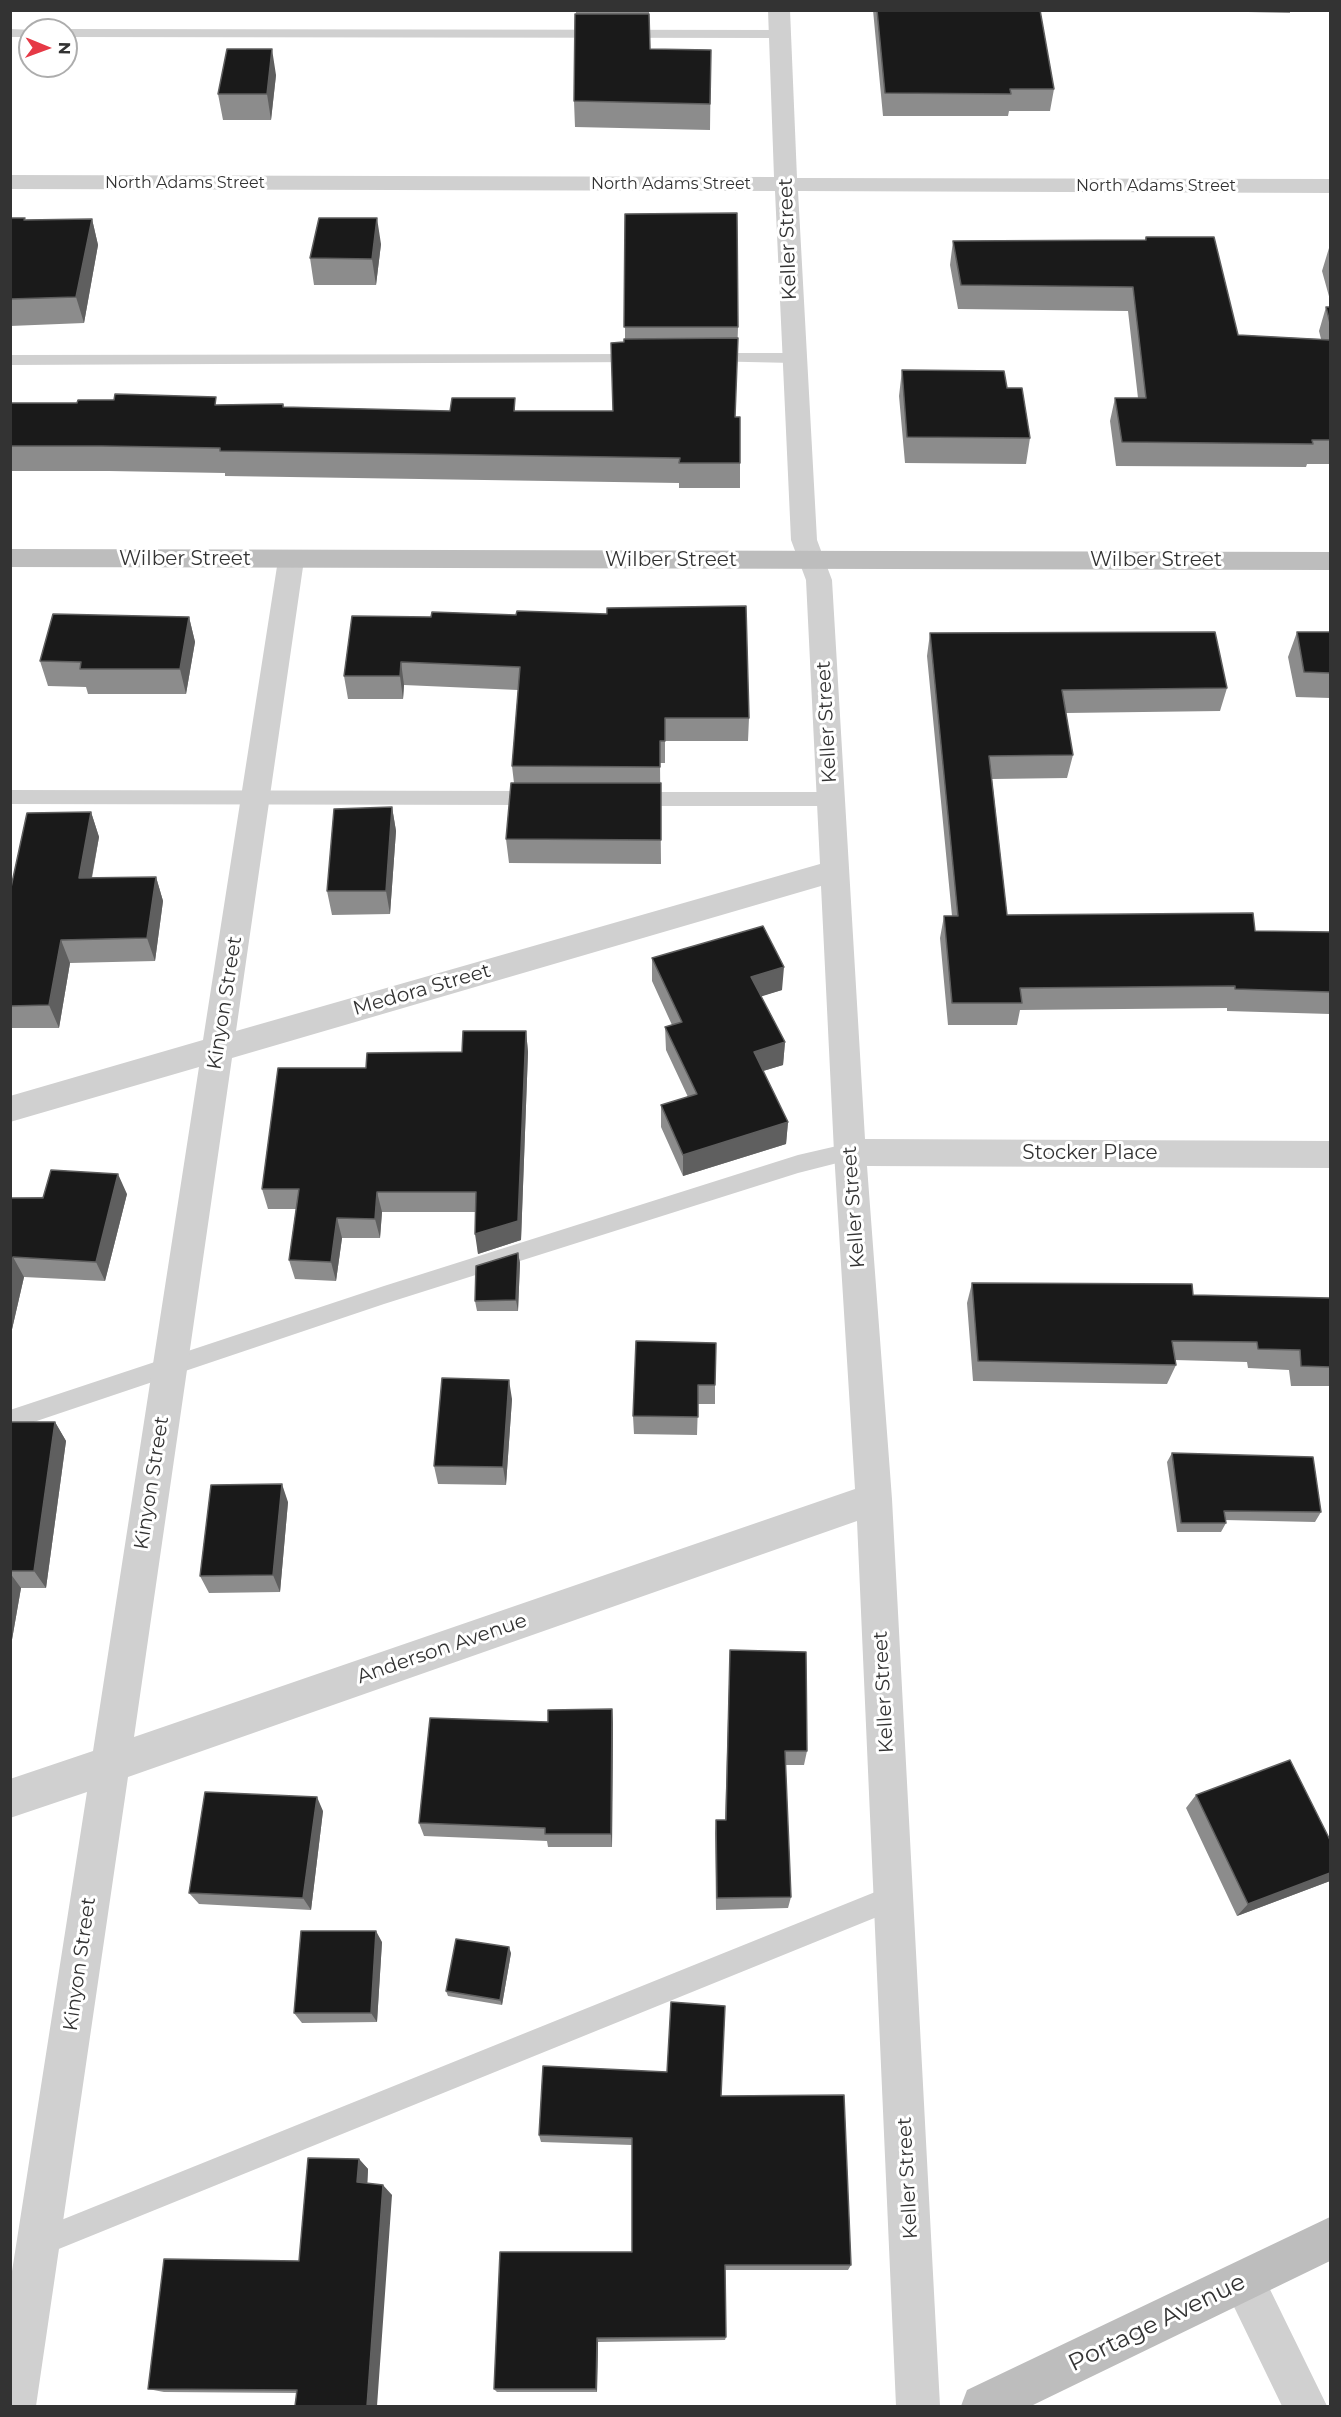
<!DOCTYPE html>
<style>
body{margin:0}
#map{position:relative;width:1341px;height:2417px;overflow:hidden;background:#fff;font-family:Montserrat,sans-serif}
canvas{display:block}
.frame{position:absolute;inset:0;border:12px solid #333;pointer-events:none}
.north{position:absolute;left:18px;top:18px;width:60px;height:60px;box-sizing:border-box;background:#fff;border:2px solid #adadad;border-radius:50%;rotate:91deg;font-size:16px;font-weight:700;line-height:24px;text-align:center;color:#333}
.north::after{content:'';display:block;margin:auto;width:21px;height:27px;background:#e63946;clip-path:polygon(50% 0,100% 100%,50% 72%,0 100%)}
</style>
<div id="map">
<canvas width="1341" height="2417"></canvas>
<div class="frame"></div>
<div class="north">N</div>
</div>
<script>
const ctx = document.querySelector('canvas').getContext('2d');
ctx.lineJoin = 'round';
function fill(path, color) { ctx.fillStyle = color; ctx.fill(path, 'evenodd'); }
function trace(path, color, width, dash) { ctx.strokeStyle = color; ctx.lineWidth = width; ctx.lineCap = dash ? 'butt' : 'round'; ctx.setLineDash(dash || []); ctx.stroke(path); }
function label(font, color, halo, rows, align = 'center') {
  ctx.font = font + ' Montserrat,sans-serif'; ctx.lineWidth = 6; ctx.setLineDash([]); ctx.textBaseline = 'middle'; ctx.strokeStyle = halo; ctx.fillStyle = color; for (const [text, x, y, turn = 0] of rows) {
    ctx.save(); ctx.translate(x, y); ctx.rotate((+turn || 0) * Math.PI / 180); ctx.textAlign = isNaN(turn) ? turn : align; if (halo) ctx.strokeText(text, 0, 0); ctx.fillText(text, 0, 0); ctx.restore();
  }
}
fill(new Path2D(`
 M 10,29 L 34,30 L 30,30 L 30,37 L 10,37 Z
 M 66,29 L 780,30 L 787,34 L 780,38 L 66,37 L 66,30 L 62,30 Z
 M 710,353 L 793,353 L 801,358 L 793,363 L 704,361 L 702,358 L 704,355 Z
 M 640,354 L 646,356 L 648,359 L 646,362 L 10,365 L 10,355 Z
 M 10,790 L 536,791 L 543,793 L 545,798 L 543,803 L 536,805 L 10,804 Z
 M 633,792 L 831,792 L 838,794 L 840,799 L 838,804 L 831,806 L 633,806 L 626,804 L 624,799 L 626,794 Z
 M 850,1143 L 857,1146 L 860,1152 L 857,1158 L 798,1173 L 384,1304 L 10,1430 L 10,1410 L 384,1286 L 798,1155 Z
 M 895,1884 L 904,1888 L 908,1897 L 904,1906 L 39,2257 L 29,2253 L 25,2243 L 29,2233 Z`), '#d0d0d0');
fill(new Path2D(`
 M 768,10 L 790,10 L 797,178 L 1330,179 L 1330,193 L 798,191 L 817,540 L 832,580 L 865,1139 L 1330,1141 L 1330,1168 L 867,1166 L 892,1499 L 940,2406 L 896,2406 L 857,1521 L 128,1777 L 36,2406 L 10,2406 L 10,2284 L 87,1792 L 10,1818 L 10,1779 L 93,1751 L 199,1067 L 10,1122 L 10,1096 L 203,1040 L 278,560 L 282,554 L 291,551 L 300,554 L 304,560 L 236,1031 L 820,864 L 806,580 L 791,540 L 775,191 L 10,189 L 10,175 L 774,177 ZM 821,886 L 834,1152 L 855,1489 L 134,1737 L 232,1058 Z
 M 1244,2260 L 1259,2267 L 1327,2406 L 1282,2406 L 1222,2282 L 1229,2267 Z`), '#d0d0d0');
fill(new Path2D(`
 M 10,549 L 1330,552 L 1330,570 L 10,567 Z
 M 1330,2217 L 1330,2261 L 1031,2406 L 961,2406 L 967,2390 Z`), '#bdbdbd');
fill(new Path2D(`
 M 576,10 L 649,10 L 650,49 L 711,50 L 710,130 L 575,127 L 574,101 Z
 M 873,10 L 1040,10 L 1054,89 L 1050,111 L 1009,111 L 1008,116 L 883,116 Z
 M 1248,10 L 1290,10 L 1290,13 L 1248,12 Z
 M 276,75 L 271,120 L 223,120 L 218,94 Z
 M 625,214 L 738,327 L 735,417 L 740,463 L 740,488 L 679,488 L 679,483 L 225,476 L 225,473 L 109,471 L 10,471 L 10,403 L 218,405 L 283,404 L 284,407 L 450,411 L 515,398 L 515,411 L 613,411 L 625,339 Z
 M 10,218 L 25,218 L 25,220 L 92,219 L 98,245 L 84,323 L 10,326 Z
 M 1146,237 L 1238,335 L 1321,339 L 1319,331 L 1326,307 L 1330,307 L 1330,464 L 1307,464 L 1306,467 L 1116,466 L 1110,421 L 1115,398 L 1138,398 L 1128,311 L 958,309 L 950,265 L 953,241 L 1145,240 Z
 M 381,244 L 376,285 L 314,285 L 310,258 Z
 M 1329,248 L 1330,248 L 1330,300 L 1322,271 Z
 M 902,370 L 1007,388 L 1030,438 L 1026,464 L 905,463 L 899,396 Z
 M 352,616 L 749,718 L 748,741 L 665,741 L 665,763 L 660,763 L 661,864 L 509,863 L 506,839 L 514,783 L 512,766 L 518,690 L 404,685 L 403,699 L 348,699 L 344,676 Z
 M 189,617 L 195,642 L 186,694 L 88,694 L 86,687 L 48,686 L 40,661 Z
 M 1297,632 L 1330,632 L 1330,698 L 1296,697 L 1288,657 Z
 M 930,633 L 1227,688 L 1220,711 L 1066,713 L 1073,755 L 1067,778 L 992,779 L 1007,915 L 1255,931 L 1330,932 L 1330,1014 L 1227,1011 L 1227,1008 L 1020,1010 L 1017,1025 L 948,1025 L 940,938 L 944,916 L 952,916 L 927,656 Z
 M 392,807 L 396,831 L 390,914 L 332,915 L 327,891 Z
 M 91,812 L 99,837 L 92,878 L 156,877 L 163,901 L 155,961 L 70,963 L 59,1028 L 10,1028 L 10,892 Z
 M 652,958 L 782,990 L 761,996 L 785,1042 L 783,1065 L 763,1071 L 788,1122 L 786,1144 L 683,1176 L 661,1127 L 661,1105 L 688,1097 L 666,1050 L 665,1027 L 672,1025 L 652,981 Z
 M 526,1031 L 528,1052 L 521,1240 L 478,1254 L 475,1212 L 382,1212 L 380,1238 L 342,1238 L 336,1281 L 295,1279 L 289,1260 L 296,1209 L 268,1209 L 262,1189 L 366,1068 L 462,1052 Z
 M 127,1194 L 105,1281 L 24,1277 L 10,1338 L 10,1198 Z
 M 518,1253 L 520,1263 L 518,1311 L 477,1311 L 475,1301 Z
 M 972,1283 L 1193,1295 L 1330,1298 L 1330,1386 L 1291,1386 L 1289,1370 L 1248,1368 L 1247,1362 L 1175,1360 L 1176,1365 L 1167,1384 L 973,1381 L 967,1303 Z
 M 636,1341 L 715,1385 L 715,1404 L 698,1404 L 697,1435 L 634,1434 L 633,1416 Z
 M 512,1399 L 506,1485 L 438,1484 L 434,1466 Z
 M 10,1422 L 55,1422 L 66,1441 L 46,1588 L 21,1588 L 10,1651 Z
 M 1172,1453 L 1321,1512 L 1315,1522 L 1225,1520 L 1226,1523 L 1221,1532 L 1177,1532 L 1167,1462 Z
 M 288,1502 L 280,1592 L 209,1593 L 200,1576 Z
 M 730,1650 L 807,1751 L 804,1765 L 785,1765 L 791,1897 L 788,1908 L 716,1910 L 715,1833 L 716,1820 L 725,1820 Z
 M 612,1709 L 613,1724 L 612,1847 L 548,1847 L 547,1841 L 424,1836 L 419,1823 L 548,1722 Z
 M 1196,1795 L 1330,1840 L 1330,1881 L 1237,1916 L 1186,1808 Z
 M 323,1811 L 311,1910 L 199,1904 L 189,1893 Z
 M 382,1942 L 377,2022 L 302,2023 L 294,2013 Z
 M 511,1953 L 502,2005 L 448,1996 L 446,1991 Z
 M 721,2096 L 851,2265 L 848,2270 L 725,2270 L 726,2337 L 725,2340 L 598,2342 L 597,2392 L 497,2392 L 494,2389 L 632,2252 L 632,2145 L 541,2142 L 539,2135 Z
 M 359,2159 L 368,2169 L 367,2183 L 392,2195 L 296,2393 L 164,2392 L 148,2389 L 299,2261 Z`), '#8c8c8c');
fill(new Path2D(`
 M 272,49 L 276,75 L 271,120 L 267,94 Z
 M 377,218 L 381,244 L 376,285 L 372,259 Z
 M 92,219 L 98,245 L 84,323 L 76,297 Z
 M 189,617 L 195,642 L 186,694 L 180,669 Z
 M 401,662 L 404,685 L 403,699 L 400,676 Z
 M 392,807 L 396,831 L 390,914 L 386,891 Z
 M 91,812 L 99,837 L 87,902 L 79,878 Z
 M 156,877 L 163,901 L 155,961 L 147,938 Z
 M 61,940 L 70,963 L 59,1028 L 49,1005 Z
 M 784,967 L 782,990 L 750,1000 L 751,977 Z
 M 526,1031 L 528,1052 L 521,1240 L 478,1254 L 475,1234 Z
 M 785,1042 L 783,1065 L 753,1074 L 754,1052 Z
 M 788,1122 L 786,1144 L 683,1176 L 683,1155 Z
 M 118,1174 L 127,1194 L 105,1281 L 96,1262 Z
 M 377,1192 L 382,1212 L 380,1238 L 375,1219 Z
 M 337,1218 L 342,1238 L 336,1281 L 331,1262 Z
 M 518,1253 L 520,1263 L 518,1311 L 516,1300 Z
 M 13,1257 L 24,1277 L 10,1338 L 10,1269 Z
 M 509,1380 L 512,1399 L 506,1485 L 503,1467 Z
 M 55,1422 L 66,1441 L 46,1588 L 34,1571 Z
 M 282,1484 L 288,1502 L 280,1592 L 273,1575 Z
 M 10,1573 L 21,1588 L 10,1651 Z
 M 612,1709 L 613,1724 L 612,1847 L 611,1834 Z
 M 317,1797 L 323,1811 L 311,1910 L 303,1898 Z
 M 1330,1873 L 1330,1881 L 1237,1916 L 1248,1904 Z
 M 376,1931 L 382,1942 L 377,2022 L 371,2013 Z
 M 509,1947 L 511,1953 L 502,2005 L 500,2000 Z
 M 359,2159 L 368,2169 L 367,2192 L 357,2182 Z
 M 383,2185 L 392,2195 L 377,2406 L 367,2406 Z
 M 597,2338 L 598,2342 L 597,2392 L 596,2389 Z`), '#5f5f5f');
const building = new Path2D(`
 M 877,10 L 1040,10 L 1054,89 L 1010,89 L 1011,94 L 885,93 Z
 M 575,14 L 649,14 L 650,49 L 711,50 L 710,104 L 574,101 Z
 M 227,49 L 272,49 L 267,94 L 218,94 Z
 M 737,213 L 738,327 L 624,327 L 625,214 Z
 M 10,218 L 25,218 L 24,220 L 92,219 L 76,297 L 10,299 Z
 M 319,218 L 377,218 L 372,259 L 310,258 Z
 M 1146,237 L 1214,237 L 1238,335 L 1330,340 L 1330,440 L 1312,440 L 1313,444 L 1122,442 L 1115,398 L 1146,398 L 1133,287 L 961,285 L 953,241 L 1146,240 Z
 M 1326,307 L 1330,307 L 1330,323 Z
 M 738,338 L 735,417 L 740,417 L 740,463 L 679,463 L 680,458 L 220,451 L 220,448 L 102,446 L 10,446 L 10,403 L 77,403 L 78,400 L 114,400 L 115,394 L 216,397 L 215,405 L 283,404 L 283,407 L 450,411 L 452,398 L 515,398 L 514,411 L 613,411 L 611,343 L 624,342 L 624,339 Z
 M 902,370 L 1004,371 L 1007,388 L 1022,388 L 1030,438 L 907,437 Z
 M 746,606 L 749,718 L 665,718 L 665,741 L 660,741 L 660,767 L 512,766 L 520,667 L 401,662 L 400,676 L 344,676 L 352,616 L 431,617 L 432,612 L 516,615 L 517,611 L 607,614 L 607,608 Z
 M 53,614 L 189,617 L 180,669 L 80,669 L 81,662 L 40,661 Z
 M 1215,632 L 1227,688 L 1062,690 L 1073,755 L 989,756 L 1007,915 L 1253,913 L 1255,931 L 1330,932 L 1330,992 L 1235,989 L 1235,986 L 1020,988 L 1022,1003 L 952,1003 L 944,916 L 958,916 L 930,633 Z
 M 1297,632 L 1330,632 L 1330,673 L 1304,672 Z
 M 511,783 L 661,783 L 661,840 L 506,839 Z
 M 392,807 L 386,891 L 327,891 L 334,809 Z
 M 91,812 L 79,878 L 156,877 L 147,938 L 61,940 L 49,1005 L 10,1006 L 10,892 L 27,813 Z
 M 763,926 L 784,967 L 751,977 L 785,1042 L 754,1052 L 788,1122 L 683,1155 L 661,1105 L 697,1094 L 665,1027 L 682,1022 L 652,958 Z
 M 463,1031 L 526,1031 L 518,1221 L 475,1234 L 476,1192 L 377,1192 L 375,1219 L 337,1218 L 331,1262 L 289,1260 L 299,1189 L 262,1189 L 278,1068 L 366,1068 L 367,1053 L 462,1052 Z
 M 51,1170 L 118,1174 L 96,1262 L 13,1257 L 10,1269 L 10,1198 L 43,1198 Z
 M 518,1253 L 516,1300 L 475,1301 L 476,1266 Z
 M 972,1283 L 1192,1284 L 1193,1295 L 1330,1298 L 1330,1367 L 1301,1366 L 1300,1350 L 1258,1349 L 1257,1342 L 1172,1341 L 1176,1365 L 978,1361 Z
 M 636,1341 L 716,1343 L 715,1385 L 698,1385 L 698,1417 L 633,1416 Z
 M 442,1378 L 509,1380 L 503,1467 L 434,1466 Z
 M 10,1422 L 55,1422 L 34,1571 L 10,1571 Z
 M 1172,1453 L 1313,1457 L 1321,1512 L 1224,1511 L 1226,1523 L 1181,1523 Z
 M 282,1484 L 273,1575 L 200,1576 L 211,1485 Z
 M 730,1650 L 806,1652 L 807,1751 L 785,1751 L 791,1897 L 717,1898 L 716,1820 L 726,1820 Z
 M 612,1709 L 611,1834 L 545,1834 L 545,1828 L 419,1823 L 430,1718 L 548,1722 L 548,1710 Z
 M 1290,1760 L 1330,1840 L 1330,1873 L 1248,1904 L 1196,1795 Z
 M 205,1792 L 317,1797 L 303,1898 L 189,1893 Z
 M 301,1931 L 376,1931 L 371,2013 L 294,2013 Z
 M 456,1939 L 509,1947 L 500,2000 L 446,1991 Z
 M 671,2002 L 725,2006 L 721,2096 L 844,2095 L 851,2265 L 725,2265 L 726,2337 L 597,2338 L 596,2389 L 494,2389 L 500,2252 L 632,2252 L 632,2138 L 539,2135 L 543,2066 L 667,2072 Z
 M 308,2158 L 359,2159 L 357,2182 L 383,2185 L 367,2406 L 295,2406 L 297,2390 L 148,2389 L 164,2259 L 299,2261 Z`);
fill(building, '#1a1a1a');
trace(building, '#5f5f5f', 1.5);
label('16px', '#333', '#fff', [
 ["North Adams Street",185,183],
 ["North Adams Street",671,184],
 ["North Adams Street",1156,186]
]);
label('20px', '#333', '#fff', [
 ["Keller Street",788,239,-92],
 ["Wilber Street",185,559],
 ["Wilber Street",671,560],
 ["Wilber Street",1156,560],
 ["Keller Street",827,722,-93],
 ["Medora Street",422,990,-16],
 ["Kinyon Street",225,1003,-81],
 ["Stocker Place",1090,1153],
 ["Keller Street",854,1207,-94],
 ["Kinyon Street",152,1483,-81],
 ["Anderson Avenue",442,1649,-19],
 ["Keller Street",884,1692,-93],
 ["Kinyon Street",80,1964,-82],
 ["Keller Street",908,2178,-93]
]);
label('24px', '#333', '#fff', [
 ["Portage Avenue",1157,2323,-26]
]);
</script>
